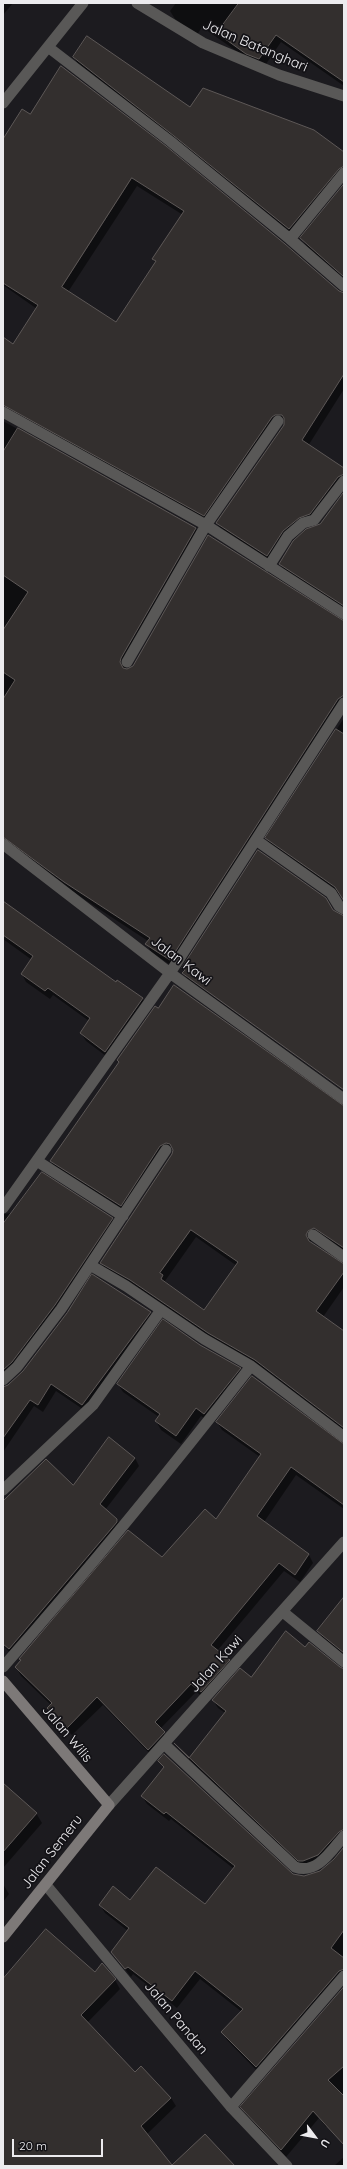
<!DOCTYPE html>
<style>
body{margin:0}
#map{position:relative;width:347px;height:2169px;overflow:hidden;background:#1c1b1f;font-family:Quicksand,sans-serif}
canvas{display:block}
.frame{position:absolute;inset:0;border:4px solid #ecebee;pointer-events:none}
.north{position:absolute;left:295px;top:2117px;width:40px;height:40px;-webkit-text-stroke:3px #131216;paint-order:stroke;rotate:122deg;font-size:11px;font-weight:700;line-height:16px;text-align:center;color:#ecebee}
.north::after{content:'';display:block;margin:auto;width:14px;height:18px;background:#ecebee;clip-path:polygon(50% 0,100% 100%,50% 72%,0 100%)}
.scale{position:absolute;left:12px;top:2139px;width:91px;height:18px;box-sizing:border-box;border:2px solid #ecebee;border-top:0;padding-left:5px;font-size:12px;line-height:14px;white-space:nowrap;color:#ecebee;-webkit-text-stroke:3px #131216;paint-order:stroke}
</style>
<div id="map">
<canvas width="347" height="2169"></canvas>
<div class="frame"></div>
<div class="north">U</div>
<div class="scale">20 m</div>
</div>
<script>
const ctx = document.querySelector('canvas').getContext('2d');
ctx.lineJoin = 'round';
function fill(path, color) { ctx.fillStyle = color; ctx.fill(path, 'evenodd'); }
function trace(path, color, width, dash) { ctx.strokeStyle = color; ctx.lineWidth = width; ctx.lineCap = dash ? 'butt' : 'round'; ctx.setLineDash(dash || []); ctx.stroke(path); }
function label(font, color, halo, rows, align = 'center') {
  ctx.font = font + ' Quicksand,sans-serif'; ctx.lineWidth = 3.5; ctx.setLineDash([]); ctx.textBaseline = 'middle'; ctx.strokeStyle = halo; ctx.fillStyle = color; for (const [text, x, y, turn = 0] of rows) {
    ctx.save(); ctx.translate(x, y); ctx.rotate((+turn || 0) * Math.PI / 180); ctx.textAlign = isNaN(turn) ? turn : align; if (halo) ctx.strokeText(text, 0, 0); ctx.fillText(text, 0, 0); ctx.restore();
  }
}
fill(new Path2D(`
 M 3,3 L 13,3 L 3,15 Z
 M 176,3 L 344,3 L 344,86 L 281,42 L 264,67 L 252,62 L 202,27 L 197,35 L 175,19 L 170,11 Z
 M 74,57 L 191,109 L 344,153 L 344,176 L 294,237 L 79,66 Z
 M 22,111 L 339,292 L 344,293 L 344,389 L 308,446 L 344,470 L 344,484 L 303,526 L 272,564 L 222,531 L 217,523 L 285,423 L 280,422 L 209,523 L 3,416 L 3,338 L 13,345 L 37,309 L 3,285 L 3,141 ZM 137,186 L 183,215 L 153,259 L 156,263 L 116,323 L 68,292 Z
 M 344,186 L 344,280 L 306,246 L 301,238 Z
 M 3,421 L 196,528 L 200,537 L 125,669 L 344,621 L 344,707 L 175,968 L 151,952 L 147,944 L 148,941 L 70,890 L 7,845 L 3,838 Z
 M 344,494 L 344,611 L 285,572 L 280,564 L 320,525 Z
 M 344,718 L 344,900 L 341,896 L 271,846 L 266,838 Z
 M 3,902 L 116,983 L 117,982 L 143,999 L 147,1007 L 110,1059 L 86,1041 L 81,1033 L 89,1021 L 53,995 L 50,999 L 26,982 L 22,974 L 32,960 L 3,939 Z
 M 335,913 L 344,917 L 344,1089 L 189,977 L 189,979 L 344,1092 L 344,1094 L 188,982 L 183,968 Z
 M 344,1106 L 344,1253 L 312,1239 L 310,1243 L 344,1264 L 344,1287 L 323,1317 L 344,1333 L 344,1432 L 106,1271 L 101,1263 L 174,1152 L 171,1151 L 125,1214 L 55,1169 L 51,1161 ZM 196,1237 L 237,1266 L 205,1312 L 165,1281 Z
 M 29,1188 L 112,1219 L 116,1226 L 3,1382 L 3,1214 L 12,1213 Z
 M 150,1312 L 155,1320 L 87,1412 L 56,1391 L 43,1412 L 34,1406 L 3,1452 L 3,1387 Z
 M 200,1346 L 240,1369 L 245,1377 L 210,1422 L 201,1416 L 181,1444 L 161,1430 L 156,1421 L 159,1417 L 123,1392 L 118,1384 Z
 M 217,1422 L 344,1444 L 344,1509 L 296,1475 L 264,1522 L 309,1555 L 313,1563 L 300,1582 L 284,1571 L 217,1651 L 229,1660 L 233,1668 L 206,1699 L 196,1692 L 160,1729 L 169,1741 L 154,1758 L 103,1705 L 72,1735 L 53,1716 L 49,1708 L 51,1705 L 21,1676 L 16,1667 L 217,1521 L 260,1457 L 222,1430 Z
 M 135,1458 L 139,1466 L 105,1510 L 117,1519 L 121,1527 L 14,1656 L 3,1646 L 3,1503 L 73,1486 Z
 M 344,1598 L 344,1656 L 323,1639 L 319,1631 Z
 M 306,1648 L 344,1670 L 344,1840 L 304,1869 L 178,1749 L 189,1759 L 225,1713 L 218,1708 L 213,1700 Z
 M 159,1761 L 293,1875 L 304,1877 L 321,1871 L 344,1848 L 344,1979 L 261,2075 L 227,2040 L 222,2032 L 242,2012 L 200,1979 L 177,2008 L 133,1974 L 131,1977 L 112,1952 L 128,1931 L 105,1913 L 100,1905 L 130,1901 L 205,1906 L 234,1869 L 171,1819 L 169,1821 L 147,1804 L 142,1796 L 164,1768 Z
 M 3,1799 L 36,1813 L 42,1823 L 3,1868 Z
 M 3,1884 L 9,1894 L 3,1902 Z
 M 96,1973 L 115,1980 L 120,1989 L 87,2023 L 135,2074 L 142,2067 L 171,2098 L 176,2106 L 147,2134 L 172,2166 L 3,2166 L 3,1981 Z
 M 344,1988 L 344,2110 L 326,2127 L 319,2118 L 286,2157 L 246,2115 L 242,2107 Z
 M 344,2157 L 344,2166 L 334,2166 Z`), '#0007');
const building = new Path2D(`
 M 239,3 L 344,3 L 344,82 L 276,35 L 259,59 L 246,54 L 217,33 Z
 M 87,36 L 190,107 L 203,88 L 314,130 L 344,152 L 344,166 L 339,169 L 289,229 L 174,136 L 73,57 Z
 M 61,66 L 166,146 L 285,244 L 339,291 L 344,293 L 344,374 L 302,440 L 344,468 L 344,474 L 338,477 L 310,514 L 299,518 L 283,531 L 267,556 L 216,523 L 284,425 L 284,418 L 282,415 L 275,415 L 272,417 L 204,516 L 3,405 L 3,337 L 13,344 L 38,305 L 3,283 L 3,139 L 22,109 L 30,114 ZM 132,178 L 184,211 L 152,259 L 156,261 L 116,322 L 62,287 Z
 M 344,184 L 344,277 L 300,238 Z
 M 18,428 L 196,528 L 121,658 L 120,662 L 123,668 L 127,669 L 133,666 L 208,535 L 344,621 L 344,695 L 338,699 L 170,960 L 145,944 L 150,938 L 64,882 L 3,837 L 3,699 L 15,680 L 3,672 L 3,630 L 28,592 L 3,575 L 3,452 Z
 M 344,492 L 344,606 L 279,564 L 293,541 L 306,529 L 320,524 Z
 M 336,729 L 344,734 L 344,901 L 335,887 L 265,838 Z
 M 258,850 L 326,898 L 333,910 L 344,916 L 344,1090 L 182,973 L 185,970 L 182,968 Z
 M 3,901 L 116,982 L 117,980 L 143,998 L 105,1052 L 80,1033 L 90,1018 L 48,988 L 45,991 L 21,974 L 33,956 L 3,935 Z
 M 174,985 L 344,1106 L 344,1248 L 314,1228 L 308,1231 L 306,1235 L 309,1241 L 344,1264 L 344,1272 L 316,1311 L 344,1331 L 344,1428 L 255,1360 L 208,1333 L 130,1280 L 100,1263 L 172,1154 L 173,1150 L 170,1144 L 166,1143 L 160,1146 L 121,1206 L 50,1161 L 119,1062 L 117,1060 L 155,1006 L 158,1008 ZM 191,1230 L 238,1262 L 204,1310 L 161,1279 L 163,1275 L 160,1273 Z
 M 42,1172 L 113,1218 L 55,1305 L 12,1362 L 3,1370 L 3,1224 Z
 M 92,1274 L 151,1312 L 82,1405 L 51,1384 L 38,1405 L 30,1400 L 3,1438 L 3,1387 L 8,1385 L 23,1371 L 67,1313 Z
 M 163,1319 L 200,1345 L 241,1368 L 204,1414 L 196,1408 L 176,1436 L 155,1421 L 160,1414 L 117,1384 Z
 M 252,1376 L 344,1444 L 344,1505 L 291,1467 L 257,1516 L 309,1554 L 295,1575 L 279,1563 L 211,1645 L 230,1660 L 201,1692 L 191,1684 L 155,1722 L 165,1732 L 148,1750 L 97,1697 L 67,1728 L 47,1708 L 52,1703 L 15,1667 L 21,1660 L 19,1659 L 128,1530 L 162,1557 L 205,1509 L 216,1519 L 261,1454 L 216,1422 Z
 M 109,1437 L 135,1458 L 100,1504 L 117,1519 L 117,1522 L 9,1649 L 3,1644 L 3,1501 L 46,1459 L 73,1485 Z
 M 344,1597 L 344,1653 L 317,1631 Z
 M 286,1631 L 305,1647 L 309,1642 L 340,1667 L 344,1669 L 344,1829 L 339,1832 L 318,1855 L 303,1861 L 298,1861 L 174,1743 L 189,1758 L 226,1711 L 212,1700 L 240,1668 L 251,1677 Z
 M 164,1754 L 293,1874 L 304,1876 L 320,1871 L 334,1859 L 344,1847 L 344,1930 L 331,1948 L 344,1958 L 344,1969 L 339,1971 L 256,2067 L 221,2032 L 243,2009 L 195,1971 L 172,2001 L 128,1967 L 125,1969 L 111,1952 L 129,1928 L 99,1905 L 113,1886 L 130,1900 L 156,1867 L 205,1904 L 235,1866 L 166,1812 L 164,1814 L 141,1796 L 164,1767 L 158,1761 Z
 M 3,1783 L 37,1813 L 3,1852 Z
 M 46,1929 L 95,1972 L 102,1963 L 116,1979 L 81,2015 L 135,2072 L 141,2066 L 171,2098 L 141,2126 L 172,2165 L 205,2134 L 235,2166 L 3,2166 L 3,1979 Z
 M 344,1987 L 344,2066 L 328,2080 L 344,2096 L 344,2145 L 313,2111 L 281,2150 L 240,2107 Z`);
fill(building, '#332f2e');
trace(building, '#5d5857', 1);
trace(new Path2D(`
 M 137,3 L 203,43 L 279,75 L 344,96
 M 48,47 L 170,141 L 290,239 L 344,173
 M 3,103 L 83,3
 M 290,239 L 344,286
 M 3,412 L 206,525 L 344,614
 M 269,566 L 288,536 L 303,523 L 314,520 L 344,481
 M 127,662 L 206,525 L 278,421
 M 256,840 L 331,893 L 339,906 L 344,909
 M 3,844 L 170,973 L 344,1099
 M 37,1161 L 123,1216
 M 3,1208 L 170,973 L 344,703
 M 313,1235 L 344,1257
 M 90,1265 L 126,1286 L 204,1339 L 251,1366
 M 3,1380 L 17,1367 L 61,1309 L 166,1150
 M 3,1490 L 93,1405 L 161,1310
 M 283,1612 L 344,1662
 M 3,1667 C 89,1569 171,1469 251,1366 L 344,1437
 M 164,1744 L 295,1867 C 317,1875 331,1851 344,1836
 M 109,1805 L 344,1542
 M 46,1885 L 231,2107 L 287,2166
 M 231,2107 L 344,1976`), '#595857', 11);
trace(new Path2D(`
 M 3,1681 L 109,1805 L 3,1937`), '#7d7978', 11);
label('14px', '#ecebee', '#131216', [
 ["Jalan Batanghari",255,46,23],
 ["Jalan Kawi",181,961,37],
 ["Jalan Kawi",216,1664,-48],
 ["Jalan Wilis",67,1734,50],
 ["Jalan Semeru",52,1852,-52],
 ["Jalan Pandan",176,2018,50]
]);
</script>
